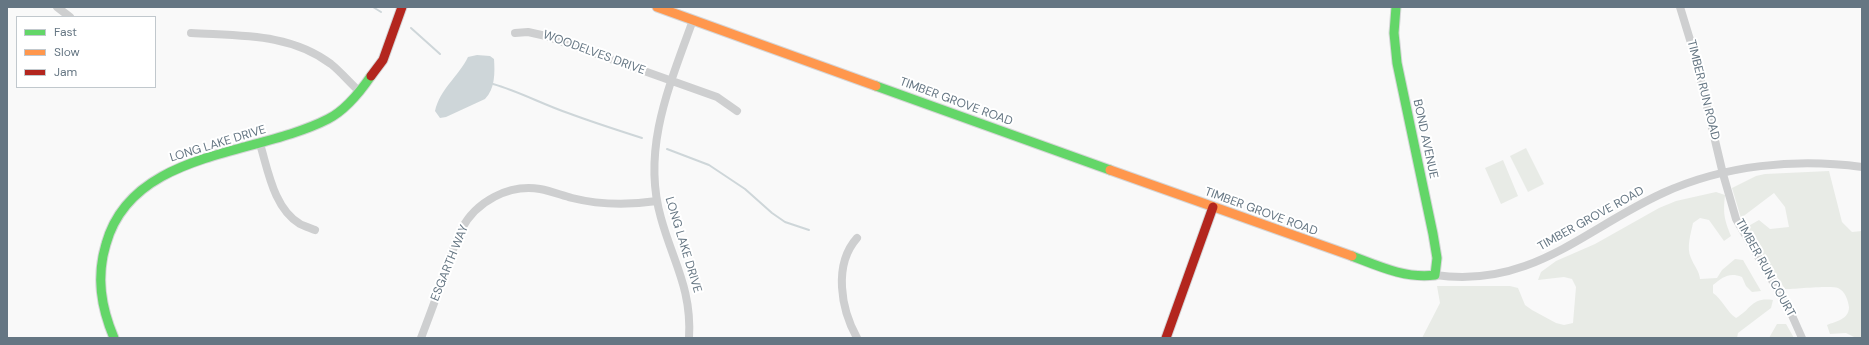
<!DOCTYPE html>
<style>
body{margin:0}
#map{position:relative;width:1869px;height:345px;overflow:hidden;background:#f9f9f9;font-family:"DM Sans",sans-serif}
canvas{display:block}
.frame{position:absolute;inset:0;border:8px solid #657683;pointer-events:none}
.legend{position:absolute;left:16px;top:16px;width:140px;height:72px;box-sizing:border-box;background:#fff;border:1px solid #c1c8cd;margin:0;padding:5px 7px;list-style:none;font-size:12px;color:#657683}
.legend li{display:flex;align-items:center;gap:8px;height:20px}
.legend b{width:20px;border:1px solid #c1c8cd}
</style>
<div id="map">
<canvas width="1869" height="345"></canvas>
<div class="frame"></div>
<ul class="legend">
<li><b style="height:5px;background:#63d668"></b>Fast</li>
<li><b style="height:5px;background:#ff974d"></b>Slow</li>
<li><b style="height:5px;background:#b3261e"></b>Jam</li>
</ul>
</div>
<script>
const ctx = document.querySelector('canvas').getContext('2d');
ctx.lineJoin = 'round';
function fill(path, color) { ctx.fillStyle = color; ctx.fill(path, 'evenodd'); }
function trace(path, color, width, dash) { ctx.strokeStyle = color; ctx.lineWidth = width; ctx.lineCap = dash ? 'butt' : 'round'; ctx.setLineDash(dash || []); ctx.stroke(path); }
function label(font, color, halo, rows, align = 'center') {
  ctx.font = font + ' "DM Sans",sans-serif'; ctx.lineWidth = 4; ctx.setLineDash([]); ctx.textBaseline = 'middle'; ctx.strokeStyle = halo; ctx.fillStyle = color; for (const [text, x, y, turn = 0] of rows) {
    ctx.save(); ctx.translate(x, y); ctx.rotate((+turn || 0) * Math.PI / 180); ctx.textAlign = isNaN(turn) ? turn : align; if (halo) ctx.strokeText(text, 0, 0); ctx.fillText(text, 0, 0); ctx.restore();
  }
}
fill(new Path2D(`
 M 1526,148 L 1544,184 L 1528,192 L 1510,156 Z
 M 1503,160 L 1518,196 L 1501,204 L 1485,168 Z
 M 1829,171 L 1842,222 L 1852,232 L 1862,231 L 1862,338 L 1856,338 L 1846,333 L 1830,334 L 1827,325 C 1837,321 1849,319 1849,307 C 1848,300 1845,291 1838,288 C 1832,285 1795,289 1785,289 L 1745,228 L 1759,220 L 1770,229 L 1789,227 L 1785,207 L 1774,193 L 1741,218 L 1732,188 L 1756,176 L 1765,174 Z
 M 1716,192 L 1725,195 C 1723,213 1724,219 1731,236 L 1724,241 L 1709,220 L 1700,218 L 1693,223 C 1691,233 1686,248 1691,258 C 1694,266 1699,270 1700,279 L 1717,278 L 1722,270 L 1735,259 L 1743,260 L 1761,291 L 1752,292 L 1746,286 L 1742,277 C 1729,272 1723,277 1713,285 L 1713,293 C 1723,300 1726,311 1736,318 C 1752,309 1751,297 1773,300 L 1771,308 L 1738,333 L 1737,338 L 1422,338 L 1440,303 L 1437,286 L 1510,286 L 1518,288 L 1525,305 L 1532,310 L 1556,323 L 1564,325 L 1573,323 L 1576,287 L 1572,279 L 1564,277 L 1538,280 L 1541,272 L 1556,261 L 1595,244 L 1659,208 L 1676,201 Z
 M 1777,324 L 1786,324 L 1794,338 L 1769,338 Z`), '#e8ebe6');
fill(new Path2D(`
 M 477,55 L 490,56 L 494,59 C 495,73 495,89 485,99 L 446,117 L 440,118 L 435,111 C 440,89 458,77 468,57 Z`), '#ced6d9');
trace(new Path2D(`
 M 373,7 L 381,12
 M 411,28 L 440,54
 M 493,84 C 518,91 542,104 568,113 C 592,122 617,130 642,138
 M 667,149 L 709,165 L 745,189 L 772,213 L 785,222 L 809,230`), '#ced6d9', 2);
const fast = new Path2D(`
 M 876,86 L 1110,170
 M 1352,256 C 1378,266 1406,279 1435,275 L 1437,258 L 1433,234 L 1397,63 L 1394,33 L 1396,7
 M 114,338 C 101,307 96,277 106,244 C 132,150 256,156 328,119 C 346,110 360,92 371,76`);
const slow = new Path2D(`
 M 657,7 L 876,86
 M 1110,170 L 1352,256`);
const jam = new Path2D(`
 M 371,76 L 383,60 L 402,7
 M 1166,338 L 1213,207`);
trace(fast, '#d5d6d7', 11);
trace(slow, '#d5d6d7', 11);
trace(jam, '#d5d6d7', 11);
trace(new Path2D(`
 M 57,7 L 70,17
 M 1680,7 L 1695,56 L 1723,174 L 1736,219 L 1790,311 L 1802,338
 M 191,33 C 240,36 290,33 331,64 C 341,72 350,83 360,92
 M 515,33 L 528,32 L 546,36 L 717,97 L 737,111
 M 260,144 C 268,170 274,209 300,224 C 304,226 310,228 315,230
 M 857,238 C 833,265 841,309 857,338
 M 1435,275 C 1531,289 1584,229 1663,193 C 1724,165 1796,158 1862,167
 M 421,338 C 429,317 437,296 444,275 C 450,260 454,244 461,230 C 476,201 509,184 540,189 C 551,191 561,195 572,198 C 600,205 629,205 657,201
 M 689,338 C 692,289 673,262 661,218 C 641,149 670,84 693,20`), '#cecfd0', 8);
trace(fast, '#63d668', 9);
trace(slow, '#ff974d', 9);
trace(jam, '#b3261e', 9);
label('12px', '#657683', '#fff', [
 ["WOODELVES DRIVE",594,53,20],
 ["TIMBER RUN ROAD",1703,90,76],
 ["TIMBER GROVE ROAD",956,102,20],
 ["BOND AVENUE",1425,139,78],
 ["LONG LAKE DRIVE",218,144,-17],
 ["TIMBER GROVE ROAD",1261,212,20],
 ["TIMBER GROVE ROAD",1591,219,-29],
 ["LONG LAKE DRIVE",683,245,73],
 ["ESGARTH WAY",450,263,-68],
 ["TIMBER RUN COURT",1765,268,61]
]);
</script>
